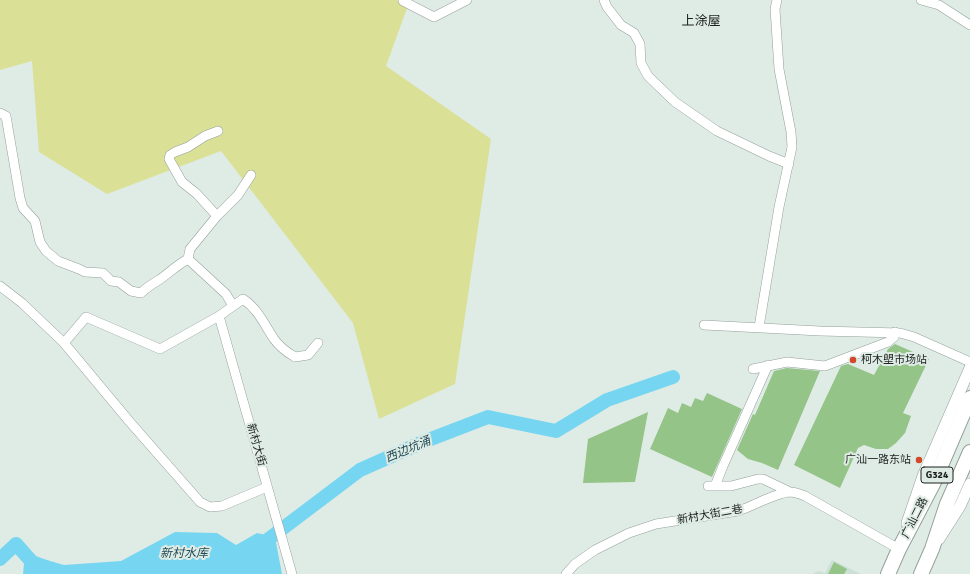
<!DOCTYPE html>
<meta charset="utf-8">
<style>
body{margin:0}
canvas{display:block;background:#dfebe5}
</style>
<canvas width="970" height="574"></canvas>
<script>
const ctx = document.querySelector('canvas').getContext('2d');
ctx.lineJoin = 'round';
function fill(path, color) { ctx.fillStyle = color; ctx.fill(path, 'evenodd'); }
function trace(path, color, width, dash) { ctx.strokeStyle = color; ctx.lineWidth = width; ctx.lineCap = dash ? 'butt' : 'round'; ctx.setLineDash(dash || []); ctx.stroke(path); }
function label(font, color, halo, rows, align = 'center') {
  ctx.font = font + ' Signika,"Noto Sans SC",sans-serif'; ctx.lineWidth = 4; ctx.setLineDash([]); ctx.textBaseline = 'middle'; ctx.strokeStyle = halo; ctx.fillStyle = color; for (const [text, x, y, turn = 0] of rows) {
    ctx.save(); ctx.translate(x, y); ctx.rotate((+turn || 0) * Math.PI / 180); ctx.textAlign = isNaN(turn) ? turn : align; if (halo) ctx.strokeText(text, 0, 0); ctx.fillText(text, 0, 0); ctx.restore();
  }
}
fill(new Path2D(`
 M 832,560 L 861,574 L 812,574 L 819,571 L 825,573 Z`), '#cce0d6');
fill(new Path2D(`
 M 0,0 L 410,0 L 386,66 L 491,139 L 455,384 L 379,419 L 353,323 L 221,151 L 107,194 L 39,152 L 32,61 L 0,70 Z`), '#dae197');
fill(new Path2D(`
 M 175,532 L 217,533 L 236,545 L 257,533 L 275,537 L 282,574 L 23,574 L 25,554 L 64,565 L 121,561 Z`), '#76d6f1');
trace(new Path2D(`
 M 255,544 L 266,541 L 360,470 L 423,442 L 488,417 L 556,431 L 607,400 L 673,377
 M 0,559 L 16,544 L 32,562 L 65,574`), '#76d6f1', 14);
fill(new Path2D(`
 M 895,344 L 929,359 L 903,413 L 911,416 L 905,433 L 896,443 L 888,449 L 876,449 L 864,445 L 858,448 L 840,488 L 794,465 L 841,366 L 848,364 L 874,375 L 888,349 Z
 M 787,368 L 820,371 L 778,470 L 762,463 L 748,459 L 737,450 L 753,414 L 755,415 L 774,371 Z
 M 707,393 L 742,409 L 712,477 L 650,449 L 668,408 L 678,413 L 682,403 L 691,407 L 695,398 L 703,401 Z
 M 648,412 L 635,482 L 583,483 L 588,439 Z
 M 834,562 L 847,569 L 844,574 L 828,574 Z`), '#94c487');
const minor = new Path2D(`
 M 604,0 L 607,7 L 621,25 L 634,33 L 640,44 L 641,63 L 648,76 L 675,102 L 717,131 L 769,156 L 789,164
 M 921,0 L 939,5 L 970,25
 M 403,1 L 434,17 L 467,0
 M 0,113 L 6,116 L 20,198 L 23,208 L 35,221 L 40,242 L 46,251 L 58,261 L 79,269 L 85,272 L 103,273 L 111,281 L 119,282 L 131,291 L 141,293 C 147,287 152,284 159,280 C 169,273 177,265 188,259
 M 217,216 L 197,194 L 182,182 L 169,159 L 170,155 L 175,152 L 188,147 L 205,136 L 218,131
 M 188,259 L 190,249 L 217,216 L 238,195 L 251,175
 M 188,259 L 226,294 L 233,306
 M 0,286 L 22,303 L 64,343 L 129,421 L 200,502 L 210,507 L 222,506 L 267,487
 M 219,316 L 292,574
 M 704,325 L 820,331 L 900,333 L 914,337 L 970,362
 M 759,327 L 779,207 L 792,147 L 791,132 L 779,69 L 775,9 L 777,0
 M 64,343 L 86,317 L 160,349 L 219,316 L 243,299 C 258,309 264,324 274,339 C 279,346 288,353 295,357 L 308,355 L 318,343
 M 753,369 L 787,362 L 825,366 L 888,342 L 894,337 L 895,332
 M 708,486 L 731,486 L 758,479 L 763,479 L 790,492
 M 715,486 L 723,466 L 768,365
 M 566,574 L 575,564 L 595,550 L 629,533 L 656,524 L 738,511 C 754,506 774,493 790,492 C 795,492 800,494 805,496 L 899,549`);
const tertiary = new Path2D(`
 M 907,523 L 923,476 L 970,368
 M 939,539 L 960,506 L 970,484`);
const trunk = new Path2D(`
 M 888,574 L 899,549 L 933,484 L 970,398
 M 921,574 L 932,549 L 947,504 L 970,452`);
trace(minor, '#94a09a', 10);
trace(tertiary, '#94a09a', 12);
trace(trunk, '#94a09a', 16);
trace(minor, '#fff', 9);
trace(tertiary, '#fff', 11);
trace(trunk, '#fff', 14);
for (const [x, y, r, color] of [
 [853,360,4,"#d24829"],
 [919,460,4,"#d24829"]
]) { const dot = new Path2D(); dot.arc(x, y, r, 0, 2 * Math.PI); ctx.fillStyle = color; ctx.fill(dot); trace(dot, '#dfebe5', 1.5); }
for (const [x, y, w] of [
 [937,475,32]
]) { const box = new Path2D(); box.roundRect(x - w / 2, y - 8, w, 16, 3); ctx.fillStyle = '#dfebe5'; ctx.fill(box); trace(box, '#1c211f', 1); }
label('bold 10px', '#1c211f', null, [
 ["G324",937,475]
]);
label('11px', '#1c211f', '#dfebe5', [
 ["柯木塱市场站",861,360],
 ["广汕一路东站",911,460,"right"]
], 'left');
label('11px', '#1c211f', '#dfebe5', [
 ["新村大街",256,445,74],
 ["新村大街二巷",710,515,-10],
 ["广汕二路",915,518,-63]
]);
label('italic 12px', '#214c58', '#dfebe5', [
 ["西边坑涌",408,450,-23],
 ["新村水库",184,554]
]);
label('13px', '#1c211f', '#dfebe5', [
 ["上涂屋",701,22]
]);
</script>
